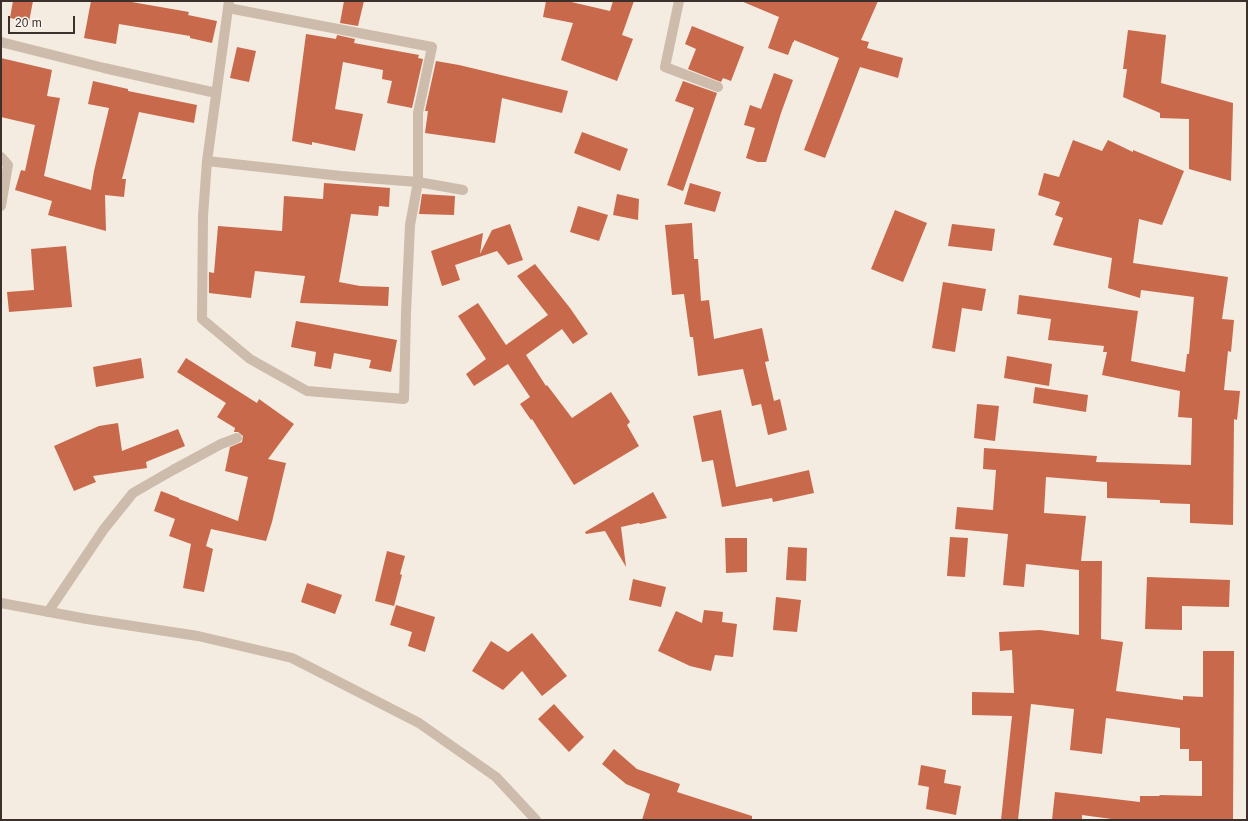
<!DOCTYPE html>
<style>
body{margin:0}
#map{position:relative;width:1248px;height:821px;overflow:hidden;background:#f4ebe1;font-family:Arial,sans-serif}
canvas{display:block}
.frame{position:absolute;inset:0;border:2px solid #3b302b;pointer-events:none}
.scale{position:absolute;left:8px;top:16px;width:67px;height:18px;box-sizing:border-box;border:2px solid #3b302b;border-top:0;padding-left:5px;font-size:12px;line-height:14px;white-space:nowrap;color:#3b302b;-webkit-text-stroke:3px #fbf5ee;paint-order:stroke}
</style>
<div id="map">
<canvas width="1248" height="821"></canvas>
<div class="frame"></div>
<div class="scale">20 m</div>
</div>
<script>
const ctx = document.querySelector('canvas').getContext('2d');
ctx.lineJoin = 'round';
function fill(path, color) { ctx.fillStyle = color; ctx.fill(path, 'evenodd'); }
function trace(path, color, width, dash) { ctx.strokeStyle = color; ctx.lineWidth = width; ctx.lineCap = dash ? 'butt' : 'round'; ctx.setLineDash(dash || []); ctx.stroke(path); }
fill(new Path2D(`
 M 13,1 L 33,1 L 29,22 L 10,18 Z
 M 91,1 L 126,1 L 189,12 L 188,15 L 217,21 L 212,43 L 190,38 L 190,36 L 119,24 L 116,44 L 84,38 Z
 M 344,1 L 364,1 L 358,26 L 340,23 Z
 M 546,1 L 567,1 L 610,11 L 613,1 L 634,1 L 622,35 L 633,39 L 617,81 L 561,60 L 573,23 L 543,17 Z
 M 741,1 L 878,1 L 861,40 L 869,42 L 867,48 L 903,58 L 898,78 L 860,67 L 825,158 L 804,150 L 839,58 L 794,40 L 794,42 L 793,42 L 788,55 L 768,48 L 779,17 Z
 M 692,26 L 744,47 L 731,81 L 723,78 L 721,82 L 688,69 L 696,49 L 685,44 Z
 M 1128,30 L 1166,35 L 1161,83 L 1233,103 L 1231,181 L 1189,169 L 1189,119 L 1160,118 L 1160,113 L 1123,97 L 1127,69 L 1123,69 Z
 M 306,34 L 336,39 L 337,35 L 355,39 L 354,43 L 419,55 L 418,58 L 423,59 L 412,108 L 387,103 L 392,81 L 382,79 L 383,70 L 343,62 L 335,109 L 363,114 L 355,151 L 312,142 L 312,145 L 292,141 Z
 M 237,47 L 256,51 L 249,82 L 230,78 Z
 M 1,58 L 52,70 L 47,96 L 60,98 L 44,176 L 91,190 L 94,171 L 109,108 L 88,104 L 93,81 L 128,89 L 128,91 L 197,105 L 194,123 L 139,112 L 122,179 L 126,179 L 124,197 L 105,195 L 106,231 L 48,215 L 52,201 L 15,190 L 21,170 L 25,171 L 35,125 L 1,117 Z
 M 436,61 L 459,65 L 568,91 L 562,113 L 502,98 L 495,143 L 425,133 L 428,111 L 425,111 Z
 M 774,73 L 793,80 L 781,113 L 766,162 L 758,162 L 746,158 L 755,128 L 744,125 L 750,105 L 761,109 Z
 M 683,81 L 717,93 L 683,191 L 667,185 L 694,108 L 675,101 Z
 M 582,132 L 628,149 L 620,171 L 574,153 Z
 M 1073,140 L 1102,151 L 1108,140 L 1133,152 L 1133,150 L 1184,171 L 1162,225 L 1139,219 L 1133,263 L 1228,277 L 1222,319 L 1234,320 L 1231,352 L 1228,351 L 1224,390 L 1240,391 L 1237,420 L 1234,419 L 1233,525 L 1190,523 L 1190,504 L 1160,503 L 1160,500 L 1107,498 L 1107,482 L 1046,477 L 1044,513 L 1086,516 L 1081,561 L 1102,561 L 1101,639 L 1123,642 L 1116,691 L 1183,700 L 1183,696 L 1203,697 L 1203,651 L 1234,651 L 1233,820 L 1119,820 L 1082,815 L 1082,820 L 1052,820 L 1055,792 L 1140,802 L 1140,796 L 1160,796 L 1159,795 L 1202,796 L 1202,761 L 1189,761 L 1189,749 L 1180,749 L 1180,728 L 1106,718 L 1102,754 L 1070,750 L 1074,709 L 1031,704 L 1018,820 L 1001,820 L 1012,716 L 972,715 L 972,692 L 1014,693 L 1012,650 L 1000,651 L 999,632 L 1040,630 L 1079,635 L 1079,570 L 1026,564 L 1024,587 L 1003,585 L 1008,534 L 955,529 L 957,507 L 993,510 L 996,470 L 983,469 L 984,448 L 1097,456 L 1096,462 L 1191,465 L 1192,418 L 1178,417 L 1180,391 L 1102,375 L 1107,352 L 1103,352 L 1104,346 L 1048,340 L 1051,319 L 1017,314 L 1019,295 L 1138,311 L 1131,361 L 1185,372 L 1187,354 L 1189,354 L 1194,297 L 1141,290 L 1140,298 L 1108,288 L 1112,258 L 1053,245 L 1063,218 L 1055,215 L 1060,202 L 1038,195 L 1044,173 L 1059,177 Z
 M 324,183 L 390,188 L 389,207 L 379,206 L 378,216 L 351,214 L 339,282 L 360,286 L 389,287 L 388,306 L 300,303 L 305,276 L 255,271 L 251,298 L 209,293 L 209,272 L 214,273 L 218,226 L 282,231 L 284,196 L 323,199 Z
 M 690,183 L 721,192 L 715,212 L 684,204 Z
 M 422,194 L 455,196 L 454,215 L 419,214 Z
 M 617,194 L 639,199 L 638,220 L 613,215 Z
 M 578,206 L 608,215 L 599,241 L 570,232 Z
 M 895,210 L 927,223 L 903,282 L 871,269 Z
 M 692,223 L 694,259 L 698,259 L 701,301 L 709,300 L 714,339 L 762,328 L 769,361 L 765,362 L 774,401 L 780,399 L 787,430 L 768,435 L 761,404 L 752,406 L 743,369 L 698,376 L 693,337 L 690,337 L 684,294 L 672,295 L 665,225 Z
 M 510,224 L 523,260 L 508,265 L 497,251 L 455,265 L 460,280 L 442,286 L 431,251 L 483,233 L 480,254 L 492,230 Z
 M 952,224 L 995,229 L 992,251 L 948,246 Z
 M 66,246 L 72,307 L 9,312 L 7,292 L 34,290 L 31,249 Z
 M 535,264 L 570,308 L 588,334 L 573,344 L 562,329 L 526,355 L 546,386 L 547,385 L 572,418 L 611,392 L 630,422 L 627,425 L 639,446 L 574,485 L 532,419 L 531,420 L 520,404 L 530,397 L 508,364 L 474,386 L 466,374 L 486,359 L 458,316 L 478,303 L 506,345 L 548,315 L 517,276 Z
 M 943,282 L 986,289 L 982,311 L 962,308 L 955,352 L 932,348 Z
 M 296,321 L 397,340 L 391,372 L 369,368 L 371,360 L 334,353 L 331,369 L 314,366 L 316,352 L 291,347 Z
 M 1007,356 L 1052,364 L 1049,386 L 1004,378 Z
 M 141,358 L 144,378 L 96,387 L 93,367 Z
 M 186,358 L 257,403 L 259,399 L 294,424 L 268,459 L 286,463 L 272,522 L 266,541 L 211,529 L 206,546 L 213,549 L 204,592 L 183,588 L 191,544 L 169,536 L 175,519 L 154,511 L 161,491 L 179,498 L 179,499 L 238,521 L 248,477 L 225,471 L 230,447 L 242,442 L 243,436 L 238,432 L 234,432 L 235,428 L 217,417 L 226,403 L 177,372 Z
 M 1035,387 L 1088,395 L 1086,412 L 1033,403 Z
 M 977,404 L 999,406 L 995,441 L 974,438 Z
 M 721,410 L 736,487 L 809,470 L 814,493 L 773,502 L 772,498 L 722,507 L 713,460 L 702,462 L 693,416 Z
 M 118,423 L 122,451 L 178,429 L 185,446 L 146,462 L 147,468 L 93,476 L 96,482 L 74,491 L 54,446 L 99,426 Z
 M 653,492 L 667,518 L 640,524 L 639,523 L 621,527 L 626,567 L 605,531 L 586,534 L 585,532 Z
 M 950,537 L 968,538 L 965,577 L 947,576 Z
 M 725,538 L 747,538 L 747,572 L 726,573 Z
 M 788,547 L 807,548 L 806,581 L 786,580 Z
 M 387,551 L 405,556 L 400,574 L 402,575 L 394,606 L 375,601 Z
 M 1147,577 L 1230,580 L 1229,607 L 1182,606 L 1182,630 L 1145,629 Z
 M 633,579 L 666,587 L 661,607 L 629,600 Z
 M 307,583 L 342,595 L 335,614 L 301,602 Z
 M 776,597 L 801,600 L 797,632 L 773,630 Z
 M 396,605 L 435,617 L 425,652 L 408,646 L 412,632 L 390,625 Z
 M 704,610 L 723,612 L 722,622 L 737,624 L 733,657 L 715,655 L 711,671 L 690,666 L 658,651 L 676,611 L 702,623 Z
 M 532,633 L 567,676 L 542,696 L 522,671 L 503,690 L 472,671 L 491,641 L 508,652 Z
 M 554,704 L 584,737 L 569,752 L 538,719 Z
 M 614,749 L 637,769 L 680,784 L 677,792 L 752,816 L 752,820 L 642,820 L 650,794 L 626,784 L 602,764 Z
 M 921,765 L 946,770 L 944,783 L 961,786 L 956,815 L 926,809 L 929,787 L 918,785 Z`), '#c8694b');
trace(new Path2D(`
 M 679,1 L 665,67 L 718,87
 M 228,8 L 432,47 L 418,113 L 418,182 L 410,225 L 406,313 L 404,399 L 307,391 L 250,359 L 202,319 L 203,216 L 207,161 L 229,1
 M 1,42 L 104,68 L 216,93
 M 1,157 L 8,165 L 1,206
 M 207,161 L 341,176 L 418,182 L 463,190
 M 1,603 L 87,619 L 198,636 L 292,658 L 419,723 L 496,777 L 536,820
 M 48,612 L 104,529 L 133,493 L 173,470 L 221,444 L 237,438`), '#cdbbac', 10);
</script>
